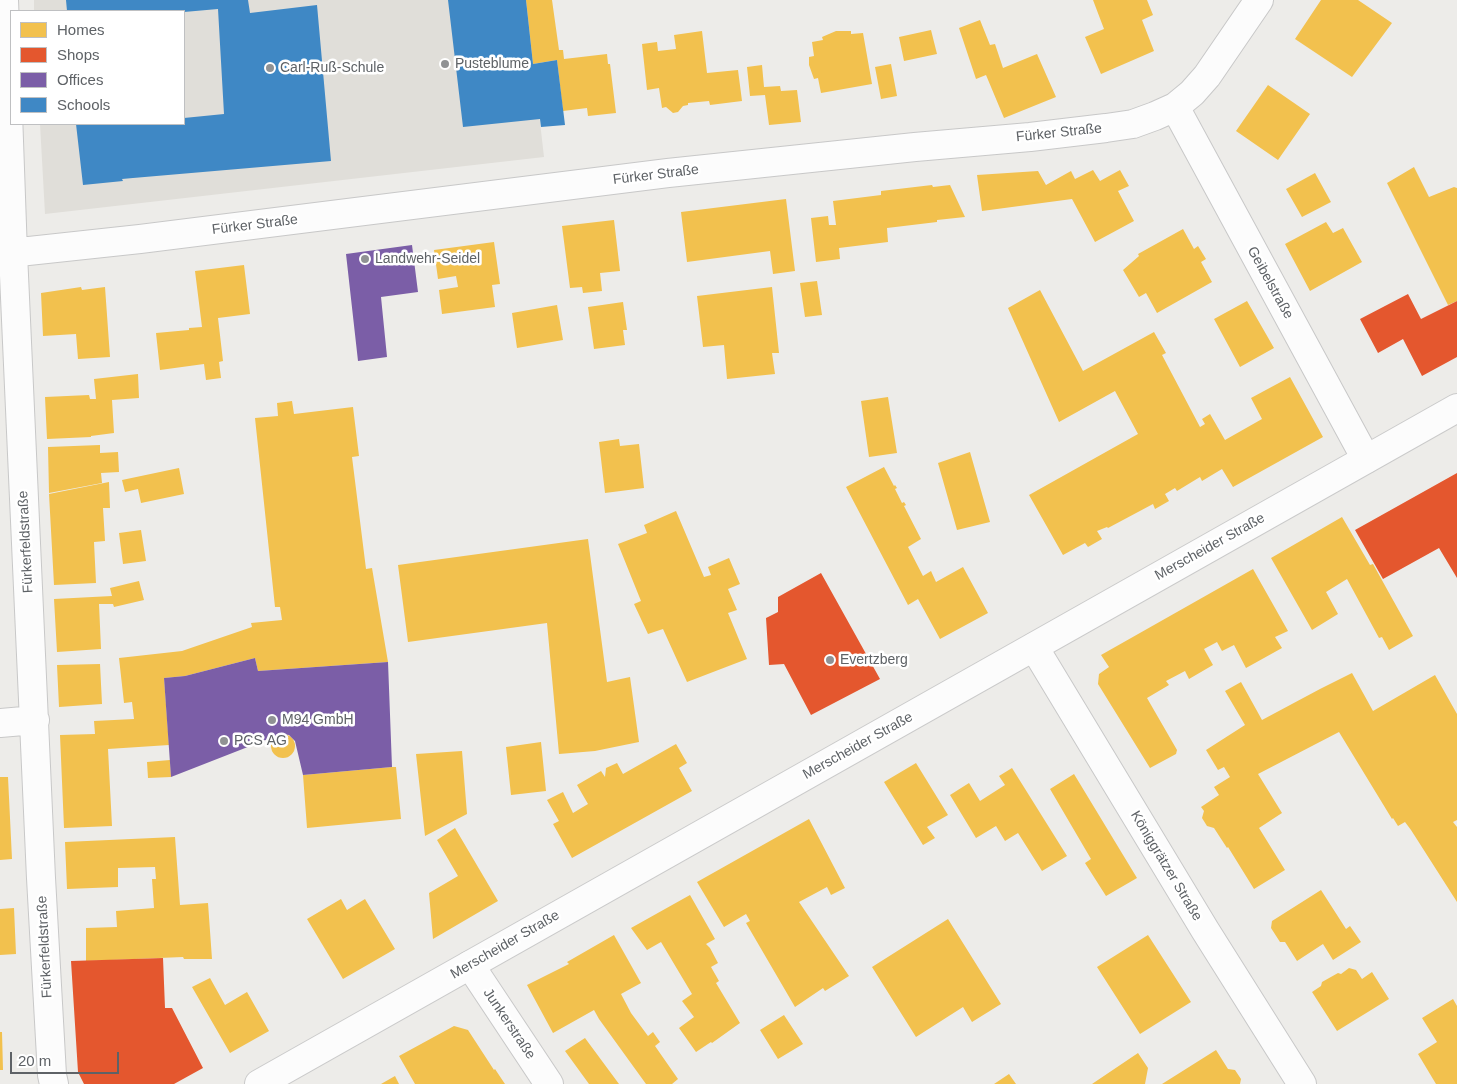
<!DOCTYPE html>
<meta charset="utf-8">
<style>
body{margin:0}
#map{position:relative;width:1457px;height:1084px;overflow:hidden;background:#edece9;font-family:Helvetica,sans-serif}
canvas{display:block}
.legend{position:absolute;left:10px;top:10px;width:175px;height:115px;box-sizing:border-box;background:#fff;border:1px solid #bfc0c2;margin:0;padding:6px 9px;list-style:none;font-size:15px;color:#5e6266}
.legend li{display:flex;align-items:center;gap:10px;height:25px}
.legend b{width:25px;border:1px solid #bfc0c2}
.scale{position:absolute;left:10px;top:1052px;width:109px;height:22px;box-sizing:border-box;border:2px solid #5e6266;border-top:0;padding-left:6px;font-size:15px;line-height:18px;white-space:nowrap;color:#5e6266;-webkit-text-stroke:4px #fff;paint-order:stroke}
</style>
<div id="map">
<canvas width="1457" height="1084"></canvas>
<ul class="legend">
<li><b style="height:14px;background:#f2c14e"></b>Homes</li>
<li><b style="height:14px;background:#e4572e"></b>Shops</li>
<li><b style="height:14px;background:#7b5ea7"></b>Offices</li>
<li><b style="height:14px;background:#3f88c5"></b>Schools</li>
</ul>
<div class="scale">20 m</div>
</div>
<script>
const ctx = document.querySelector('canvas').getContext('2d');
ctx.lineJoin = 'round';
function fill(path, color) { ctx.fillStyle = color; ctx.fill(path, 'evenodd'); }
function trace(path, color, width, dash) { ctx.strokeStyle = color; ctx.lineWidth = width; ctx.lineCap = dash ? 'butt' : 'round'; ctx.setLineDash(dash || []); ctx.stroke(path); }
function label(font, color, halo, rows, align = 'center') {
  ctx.font = font + ' Helvetica,sans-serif'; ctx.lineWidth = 5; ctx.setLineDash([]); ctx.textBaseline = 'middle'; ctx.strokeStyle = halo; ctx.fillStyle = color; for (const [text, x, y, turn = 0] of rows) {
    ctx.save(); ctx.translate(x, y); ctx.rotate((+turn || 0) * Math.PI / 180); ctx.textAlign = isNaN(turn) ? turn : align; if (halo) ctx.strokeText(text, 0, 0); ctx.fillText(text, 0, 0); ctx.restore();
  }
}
fill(new Path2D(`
 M 34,0 L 526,0 L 544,157 L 45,214 L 40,124 L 184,124 L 184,11 L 34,11 Z`), '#e0ded9');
fill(new Path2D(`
 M 526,0 L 552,0 L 559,50 L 563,50 L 564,59 L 607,54 L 608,64 L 610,64 L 616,113 L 588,116 L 587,108 L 563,111 L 557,60 L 533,64 Z
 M 1093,0 L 1147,0 L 1153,15 L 1142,20 L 1154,51 L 1101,74 L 1085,37 L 1104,29 Z
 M 1321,0 L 1358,0 L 1392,23 L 1352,77 L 1295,39 Z
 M 980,20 L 990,45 L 995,44 L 1003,68 L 1037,54 L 1056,97 L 1004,118 L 986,75 L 976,79 L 959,28 Z
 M 931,30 L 937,54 L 904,61 L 899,37 Z
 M 702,31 L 707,73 L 738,70 L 742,101 L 710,105 L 709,101 L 688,103 L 688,105 L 683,106 L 678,112 L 673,113 L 666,107 L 662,108 L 659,88 L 647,90 L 642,44 L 657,42 L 658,51 L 676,49 L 674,35 Z
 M 836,31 L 851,31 L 851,34 L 863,33 L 872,84 L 821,93 L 818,78 L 814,79 L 809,65 L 809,57 L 814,56 L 812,42 L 823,40 L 822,37 Z
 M 891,64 L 897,96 L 881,99 L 875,67 Z
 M 762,65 L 764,87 L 780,86 L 781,91 L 797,90 L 801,122 L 769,125 L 765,95 L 750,96 L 747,67 Z
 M 1268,85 L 1310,114 L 1278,160 L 1236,131 Z
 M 1414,167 L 1429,197 L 1454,187 L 1457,188 L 1457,301 L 1448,305 L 1387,183 Z
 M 1093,170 L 1100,181 L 1120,170 L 1129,186 L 1118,191 L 1134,221 L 1095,242 L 1072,199 L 982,211 L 977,175 L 1038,171 L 1046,185 L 1071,171 L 1075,179 Z
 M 1315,173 L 1331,202 L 1302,217 L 1286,189 Z
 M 932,185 L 933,187 L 950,185 L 965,217 L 937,220 L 937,222 L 887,228 L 888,242 L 839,248 L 840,259 L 816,262 L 811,218 L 828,216 L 829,225 L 836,225 L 833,201 L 881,195 L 881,191 Z
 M 786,199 L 795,271 L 773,274 L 770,251 L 687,262 L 681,212 Z
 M 614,220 L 620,271 L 600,273 L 602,291 L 583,293 L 582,287 L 570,288 L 562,226 Z
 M 1326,222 L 1333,233 L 1343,228 L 1362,262 L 1310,291 L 1285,244 Z
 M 1183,229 L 1194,249 L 1198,246 L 1206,259 L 1201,262 L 1212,282 L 1157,313 L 1146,293 L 1139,297 L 1123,270 L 1139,256 L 1138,254 Z
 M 494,242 L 500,284 L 492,285 L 495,307 L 442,314 L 439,290 L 458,287 L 456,276 L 438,279 L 434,250 Z
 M 244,265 L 250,314 L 218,318 L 223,361 L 219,362 L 221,378 L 206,380 L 204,364 L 160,370 L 156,333 L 189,330 L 189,328 L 202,327 L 195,271 Z
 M 817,281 L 822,315 L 805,317 L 800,283 Z
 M 81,287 L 82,290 L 105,287 L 110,357 L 78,359 L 76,334 L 43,336 L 41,293 Z
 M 772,287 L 779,353 L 772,353 L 775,374 L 727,379 L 724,345 L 703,347 L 697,296 Z
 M 1040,290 L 1083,371 L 1154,332 L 1166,353 L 1162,355 L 1200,427 L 1205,424 L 1202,419 L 1210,414 L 1225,440 L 1262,419 L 1251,398 L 1290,377 L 1323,437 L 1233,487 L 1222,469 L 1202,481 L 1200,477 L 1177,491 L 1175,488 L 1165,494 L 1169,501 L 1155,509 L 1153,504 L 1108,528 L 1107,527 L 1097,531 L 1102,539 L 1088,547 L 1085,543 L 1063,555 L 1029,495 L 1138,434 L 1115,391 L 1059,422 L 1008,308 Z
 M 1247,301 L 1274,348 L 1240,367 L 1214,319 Z
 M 623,302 L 627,330 L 623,330 L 625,345 L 594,349 L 588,307 Z
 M 557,305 L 563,340 L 517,348 L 512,313 Z
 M 138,374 L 139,398 L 112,400 L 114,433 L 91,436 L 91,437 L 47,439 L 45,397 L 89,395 L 90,399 L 96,399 L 94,379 Z
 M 888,397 L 897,453 L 869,457 L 861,401 Z
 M 292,401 L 294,414 L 353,407 L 359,456 L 352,457 L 366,569 L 372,568 L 388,662 L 258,671 L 255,658 L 185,676 L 164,678 L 169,745 L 108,749 L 112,826 L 64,828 L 60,735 L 95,734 L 94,721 L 134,719 L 132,702 L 124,703 L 119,658 L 182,651 L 252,627 L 251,623 L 282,620 L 280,607 L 275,607 L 255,418 L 278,416 L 277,403 Z
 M 619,439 L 620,446 L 639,444 L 644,488 L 605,493 L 599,442 Z
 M 100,445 L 100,453 L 118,452 L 119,472 L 101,473 L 102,483 L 49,493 L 48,447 Z
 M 970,452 L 990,522 L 957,530 L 938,463 Z
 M 884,467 L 894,486 L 895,485 L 897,488 L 895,489 L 902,503 L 904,502 L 906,505 L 904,506 L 921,539 L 908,547 L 923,576 L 931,571 L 936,582 L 963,567 L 988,613 L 940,639 L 918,599 L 908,605 L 846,487 Z
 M 179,468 L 184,494 L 141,503 L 138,489 L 125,492 L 122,480 Z
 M 109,482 L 110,508 L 103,508 L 105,541 L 94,542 L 96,583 L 54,585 L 49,494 Z
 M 676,511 L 704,577 L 711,575 L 708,567 L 729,558 L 740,584 L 728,589 L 737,610 L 728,613 L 747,659 L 687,682 L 663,629 L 648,634 L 634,604 L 641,601 L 618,544 L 647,533 L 644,525 Z
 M 1342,517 L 1370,565 L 1373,564 L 1413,636 L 1389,650 L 1382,637 L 1379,638 L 1347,579 L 1326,592 L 1338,614 L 1312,630 L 1271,558 Z
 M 141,530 L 146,561 L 123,564 L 119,533 Z
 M 588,539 L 607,682 L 630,677 L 639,742 L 595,751 L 559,754 L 547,623 L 408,642 L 398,565 Z
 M 1253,569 L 1288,631 L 1275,637 L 1282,648 L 1246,668 L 1234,645 L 1222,651 L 1217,642 L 1204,649 L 1213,665 L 1189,679 L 1185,671 L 1166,681 L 1169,685 L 1147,698 L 1177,750 L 1176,754 L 1150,768 L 1098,684 L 1099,674 L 1109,667 L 1101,655 Z
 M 139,581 L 144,600 L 114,607 L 113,604 L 99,604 L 101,649 L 57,652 L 54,599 L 112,596 L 110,588 Z
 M 100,664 L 102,704 L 59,707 L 57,665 Z
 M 1352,673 L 1373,711 L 1435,675 L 1457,714 L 1457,820 L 1453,822 L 1457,827 L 1457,902 L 1411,830 L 1405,822 L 1398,826 L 1393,818 L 1392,819 L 1339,732 L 1258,774 L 1282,813 L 1259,828 L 1285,870 L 1254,889 L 1228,847 L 1227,848 L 1214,828 L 1207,826 L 1202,818 L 1204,811 L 1201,807 L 1219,795 L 1214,787 L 1230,777 L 1224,767 L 1218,770 L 1206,750 L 1245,725 L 1225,691 L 1241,682 L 1262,720 L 1320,689 Z
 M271 746a12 12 0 1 1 24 0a12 12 0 1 1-24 0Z
 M 541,742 L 546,791 L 511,795 L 506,747 Z
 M 676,744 L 687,763 L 679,768 L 692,791 L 572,858 L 553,824 L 559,821 L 547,800 L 563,792 L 573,813 L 588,804 L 577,785 L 601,771 L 605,777 L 606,768 L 617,763 L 623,774 Z
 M 462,751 L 467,814 L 425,836 L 416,754 Z
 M 170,760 L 171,777 L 148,778 L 147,762 Z
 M 916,763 L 948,815 L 927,827 L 935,838 L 923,845 L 884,782 Z
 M 392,767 L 396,767 L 401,819 L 307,828 L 303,775 Z
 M 1012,768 L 1067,856 L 1042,871 L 1018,833 L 1005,841 L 996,826 L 976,838 L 950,795 L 969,783 L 980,801 L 1005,785 L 999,776 Z
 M 1074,774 L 1137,878 L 1106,896 L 1085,863 L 1091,859 L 1050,789 Z
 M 0,777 L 8,777 L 12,859 L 0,860 Z
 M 809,819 L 845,888 L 831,895 L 827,887 L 799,902 L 849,976 L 825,991 L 823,988 L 795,1007 L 746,923 L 750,921 L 746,914 L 724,927 L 697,882 Z
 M 455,828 L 498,901 L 433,939 L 429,893 L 458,876 L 437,840 Z
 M 175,837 L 180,905 L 208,903 L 212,959 L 184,959 L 183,957 L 86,961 L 86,928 L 117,927 L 116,911 L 154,908 L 152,879 L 156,879 L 155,867 L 118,868 L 118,887 L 67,889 L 65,842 Z
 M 1321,890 L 1346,929 L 1350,926 L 1361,942 L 1333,960 L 1323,944 L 1297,961 L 1285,942 L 1280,942 L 1271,928 L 1272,921 Z
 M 690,895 L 715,939 L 706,944 L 710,948 L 718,963 L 711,967 L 719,981 L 716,983 L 740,1023 L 712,1043 L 711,1042 L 696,1052 L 679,1028 L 694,1017 L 682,1001 L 692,994 L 661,942 L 647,950 L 631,928 Z
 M 341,899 L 347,910 L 365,899 L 395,949 L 343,979 L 307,919 Z
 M 14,908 L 16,954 L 0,955 L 0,909 Z
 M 948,919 L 1001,1004 L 972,1022 L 963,1007 L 916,1037 L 872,967 Z
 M 614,935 L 641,983 L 621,994 L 631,1013 L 648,1036 L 653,1032 L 660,1042 L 655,1046 L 678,1079 L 672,1084 L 646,1084 L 599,1019 L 594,1010 L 553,1033 L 527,985 L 569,964 L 567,962 Z
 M 1148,935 L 1191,1002 L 1140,1034 L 1097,967 Z
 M 1349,968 L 1356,970 L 1362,979 L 1372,972 L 1389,999 L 1337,1031 L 1312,992 L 1321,986 L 1322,982 L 1338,973 L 1341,974 Z
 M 210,978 L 225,1005 L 247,992 L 269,1031 L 230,1053 L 192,987 Z
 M 1453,999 L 1457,1006 L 1457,1084 L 1436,1084 L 1418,1054 L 1437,1042 L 1422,1018 Z
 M 784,1015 L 803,1044 L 778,1059 L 760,1030 Z
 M 454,1026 L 468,1030 L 494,1070 L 495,1069 L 505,1084 L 415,1084 L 399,1056 Z
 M 0,1032 L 2,1032 L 3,1070 L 0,1070 Z
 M 585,1038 L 619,1084 L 589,1084 L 565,1051 Z
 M 1216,1050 L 1228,1069 L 1235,1070 L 1241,1079 L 1240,1084 L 1162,1084 Z
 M 1138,1053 L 1148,1068 L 1145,1084 L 1092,1084 Z
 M 1009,1074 L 1016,1084 L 994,1084 Z
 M 395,1076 L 399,1084 L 381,1084 Z`), '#f2c14e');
fill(new Path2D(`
 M 1408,294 L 1421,319 L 1457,301 L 1457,357 L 1422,376 L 1403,339 L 1378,353 L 1360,319 Z
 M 1457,473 L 1457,578 L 1439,548 L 1383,579 L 1355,530 Z
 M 821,573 L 880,679 L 811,715 L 784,664 L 769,665 L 766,618 L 778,612 L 778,597 Z
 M 163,958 L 165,1008 L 172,1008 L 203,1068 L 174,1084 L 84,1084 L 78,1072 L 71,961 Z`), '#e4572e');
fill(new Path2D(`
 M 412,245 L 418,292 L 381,297 L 387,357 L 358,361 L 346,254 Z
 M 255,658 L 258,671 L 388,662 L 392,767 L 303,775 L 295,741 L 289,735 L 281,734 L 171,777 L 164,678 L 185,676 Z`), '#7b5ea7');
fill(new Path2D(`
 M 66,0 L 248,0 L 250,13 L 317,5 L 331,161 L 133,178 L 122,179 L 123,181 L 83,185 L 76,124 L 184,124 L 184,118 L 224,114 L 218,9 L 184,12 L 67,11 Z
 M 448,0 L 526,0 L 533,64 L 557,60 L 565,125 L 541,127 L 540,119 L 463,127 Z`), '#3f88c5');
const minor = new Path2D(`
 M 4,0 L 13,253 L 41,878 L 52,1075 L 54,1084
 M 1175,107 L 1366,459
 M 0,254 L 140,239 L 668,173 L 915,147 L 1030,137 L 1106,128 L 1133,124 L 1155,116 L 1175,107 L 1192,93 L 1207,76 L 1259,0
 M 1034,647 L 1205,930 L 1302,1084
 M 0,723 L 35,720
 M 470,965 L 549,1084`);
const secondary = new Path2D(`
 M 259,1084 L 1457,408`);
trace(minor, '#c8c8c8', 30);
trace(secondary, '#cacaca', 30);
trace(minor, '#fcfcfc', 28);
trace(secondary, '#fcfcfc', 28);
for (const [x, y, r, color] of [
 [445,64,5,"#909294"],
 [270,68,5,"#909294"],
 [365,259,5,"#909294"],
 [830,660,5,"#909294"],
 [272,720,5,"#909294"],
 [224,741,5,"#909294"]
]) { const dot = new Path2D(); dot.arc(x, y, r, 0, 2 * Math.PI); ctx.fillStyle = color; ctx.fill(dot); trace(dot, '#fff', 2); }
label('14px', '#5e6266', '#fff', [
 ["Pusteblume",455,64],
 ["Carl-Ruß-Schule",280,68],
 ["Landwehr-Seidel",375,259],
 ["Evertzberg",840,660],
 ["M94 GmbH",282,720],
 ["PCS AG",234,741]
], 'left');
label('14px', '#5e6266', '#fff', [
 ["Fürker Straße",1059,133,-6],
 ["Fürker Straße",656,175,-7],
 ["Fürker Straße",255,225,-7],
 ["Geibelstraße",1270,283,61],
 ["Fürkerfeldstraße",26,542,-93],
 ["Merscheider Straße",1210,547,-29],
 ["Merscheider Straße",858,746,-29],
 ["Königgrätzer Straße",1166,866,59],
 ["Merscheider Straße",505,945,-30],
 ["Fürkerfeldstraße",45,947,-93],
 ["Junkerstraße",509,1024,56]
]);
</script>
